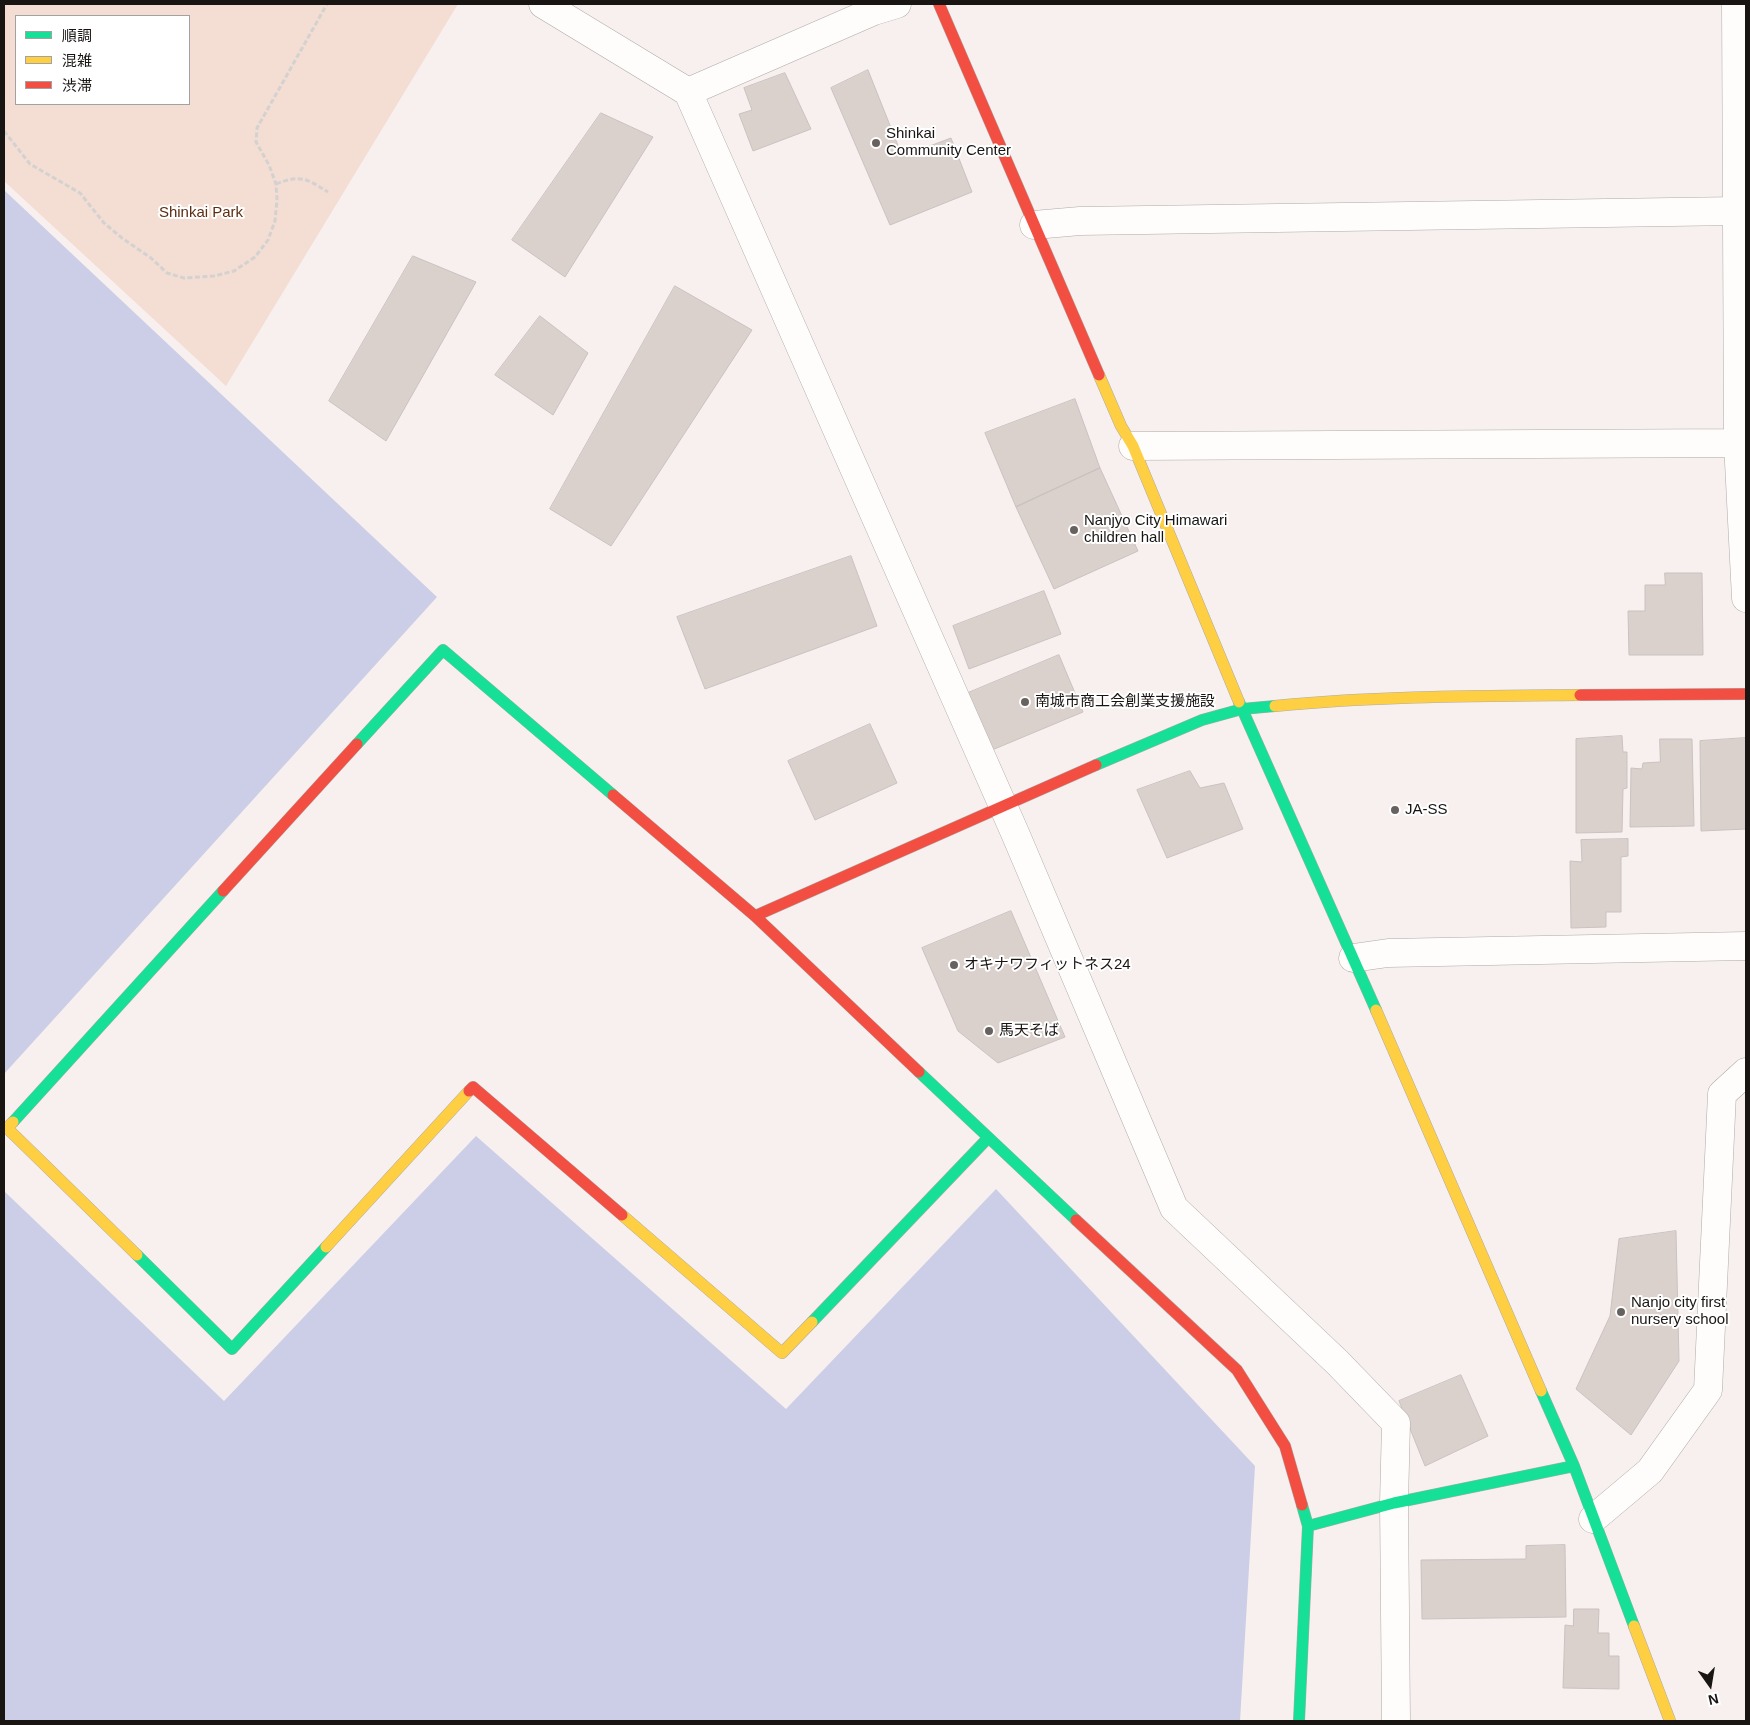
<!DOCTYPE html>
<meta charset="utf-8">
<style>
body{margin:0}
#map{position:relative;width:1750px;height:1725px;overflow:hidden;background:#f7f0ee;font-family:Helvetica,"Noto Sans JP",sans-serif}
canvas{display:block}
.frame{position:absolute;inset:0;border:5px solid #191513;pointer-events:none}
.legend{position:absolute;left:15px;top:15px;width:175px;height:90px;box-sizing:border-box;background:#fff;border:1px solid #a3a1a1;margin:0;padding:6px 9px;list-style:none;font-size:15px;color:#191513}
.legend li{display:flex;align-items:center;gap:10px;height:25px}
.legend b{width:25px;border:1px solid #a3a1a1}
.north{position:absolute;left:1685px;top:1660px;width:50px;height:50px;-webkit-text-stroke:4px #fff;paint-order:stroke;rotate:167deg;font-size:14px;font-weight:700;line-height:20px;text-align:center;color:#191513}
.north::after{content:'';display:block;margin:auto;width:18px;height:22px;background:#191513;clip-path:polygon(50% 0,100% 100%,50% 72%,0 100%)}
</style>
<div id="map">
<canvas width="1750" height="1725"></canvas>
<div class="frame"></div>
<ul class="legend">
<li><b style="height:6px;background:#16e098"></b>順調</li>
<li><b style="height:6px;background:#ffcf43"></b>混雑</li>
<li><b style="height:6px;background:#f24e42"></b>渋滞</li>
</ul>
<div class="north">N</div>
</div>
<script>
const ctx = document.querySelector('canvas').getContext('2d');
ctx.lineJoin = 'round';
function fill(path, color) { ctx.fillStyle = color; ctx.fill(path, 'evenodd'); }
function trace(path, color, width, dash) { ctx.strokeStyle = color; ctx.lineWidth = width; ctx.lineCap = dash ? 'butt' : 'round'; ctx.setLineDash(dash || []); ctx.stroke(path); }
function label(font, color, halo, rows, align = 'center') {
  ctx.font = font + ' Helvetica,"Noto Sans JP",sans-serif'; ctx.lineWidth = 4; ctx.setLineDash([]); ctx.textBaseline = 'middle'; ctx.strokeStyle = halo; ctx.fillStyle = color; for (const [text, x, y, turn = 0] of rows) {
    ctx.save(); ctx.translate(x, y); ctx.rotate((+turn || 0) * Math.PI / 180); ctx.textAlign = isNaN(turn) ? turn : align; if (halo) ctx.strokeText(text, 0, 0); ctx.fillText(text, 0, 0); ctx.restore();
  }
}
fill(new Path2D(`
 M 4,4 L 458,4 L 226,386 L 4,181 ZM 16,16 L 189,16 L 189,104 L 16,104 Z`), '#f4ddd2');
fill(new Path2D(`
 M 4,190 L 437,597 L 4,1074 Z
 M 476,1136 L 786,1409 L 996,1189 L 1255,1466 L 1240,1721 L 4,1721 L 4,1191 L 224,1401 Z`), '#cbcee6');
const building = new Path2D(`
 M 868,70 L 899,148 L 919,150 L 951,138 L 972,192 L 890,225 L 831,88 Z
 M 785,73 L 811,129 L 753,151 L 739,114 L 752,110 L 744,88 Z
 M 601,113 L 653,137 L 565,277 L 512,240 Z
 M 413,256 L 476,282 L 386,441 L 329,401 Z
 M 675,286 L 752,330 L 611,546 L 550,509 Z
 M 540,316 L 588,353 L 553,415 L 495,375 Z
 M 1075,399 L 1100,468 L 1016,507 L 985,433 Z
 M 1100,468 L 1138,551 L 1054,589 L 1016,507 Z
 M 851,556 L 877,626 L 705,689 L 677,617 Z
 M 1665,573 L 1702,573 L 1703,655 L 1629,655 L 1628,611 L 1645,611 L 1645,585 L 1665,585 Z
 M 1044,591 L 1061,634 L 969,669 L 953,626 Z
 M 1059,655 L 1083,712 L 992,750 L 968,693 Z
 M 870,724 L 897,783 L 815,820 L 788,761 Z
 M 1622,736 L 1623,752 L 1627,752 L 1627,788 L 1623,789 L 1622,832 L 1576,833 L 1576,739 Z
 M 1746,738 L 1746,829 L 1701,831 L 1700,741 Z
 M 1660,739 L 1692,739 L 1694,826 L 1630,827 L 1631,768 L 1642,769 L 1643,763 L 1660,762 Z
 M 1190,771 L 1200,788 L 1224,783 L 1243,829 L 1167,858 L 1137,790 Z
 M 1628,839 L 1628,856 L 1621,857 L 1621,912 L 1606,912 L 1606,927 L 1571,928 L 1570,861 L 1582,862 L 1581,840 Z
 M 1011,911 L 1065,1037 L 998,1063 L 958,1031 L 922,948 Z
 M 1676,1231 L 1679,1361 L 1631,1435 L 1576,1389 L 1610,1316 L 1619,1239 Z
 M 1461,1375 L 1488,1436 L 1425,1466 L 1399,1401 Z
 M 1565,1545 L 1566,1617 L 1422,1619 L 1421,1560 L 1526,1559 L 1526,1546 Z
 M 1574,1609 L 1599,1609 L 1598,1633 L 1609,1633 L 1609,1656 L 1619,1656 L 1619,1689 L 1563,1688 L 1565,1625 L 1573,1626 Z`);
fill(building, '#dbd1cc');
trace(building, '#c8c2c0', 1);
const street = new Path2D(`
 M 543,4 L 688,92 L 1015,833 L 1174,1208 L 1337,1362 L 1396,1423 L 1394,1503 L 1396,1721
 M 1736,4 L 1738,443 L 1746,598
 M 688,92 L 874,11 L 897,4
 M 1034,225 L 1080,221 L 1737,211
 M 1133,446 L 1738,443
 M 1353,958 L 1388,953 L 1746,946
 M 1593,1519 L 1650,1471 L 1708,1390 L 1722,1094 L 1746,1072`);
const fast = new Path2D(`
 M 1239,702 L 1376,1010
 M 357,744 L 443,650 L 613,795
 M 1096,765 L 1202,720 L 1242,709 L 1275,706
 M 919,1072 L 1076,1220
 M 13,1122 L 223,891
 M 137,1255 L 232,1349 L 326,1247
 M 812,1322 L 988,1138
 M 1541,1391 L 1574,1466 L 1634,1626
 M 1308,1526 L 1394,1503 L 1574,1466
 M 1299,1721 L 1308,1526 L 1302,1505`);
const slow = new Path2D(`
 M 1099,375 L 1121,426 L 1133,446 L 1239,702
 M 1275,706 C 1377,696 1478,696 1580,695
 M 1376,1010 L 1541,1391
 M 13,1122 L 7,1128 L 137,1255
 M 622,1215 L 782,1353 L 812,1322
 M 326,1247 L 469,1091
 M 1634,1626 L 1670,1721`);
const jam = new Path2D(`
 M 939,4 L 1099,375
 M 1580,695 L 1746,694
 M 613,795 L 755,916 L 919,1072
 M 223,891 L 357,744
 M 755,916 L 1096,765
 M 469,1091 L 473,1087 L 622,1215
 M 1076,1220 L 1237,1370 L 1285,1446 L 1302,1505`);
trace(street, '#aeaaa8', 29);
trace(fast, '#aeaaa8', 12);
trace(slow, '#aeaaa8', 12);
trace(jam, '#aeaaa8', 12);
trace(new Path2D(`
 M 4,131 L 30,164 L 80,193 L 104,223 L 122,238 L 151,258 L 167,273 L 184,278 L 214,276 L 234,271 L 255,257 L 268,240 L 275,221 L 277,200 L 276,184 L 269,165 L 256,142 L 257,128 L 327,4
 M 276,184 C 301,174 307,179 328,192`), '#d3d2d1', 3, [5, 2.5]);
trace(street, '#fefdfc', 28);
trace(fast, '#16e098', 11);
trace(slow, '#ffcf43', 11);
trace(jam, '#f24e42', 11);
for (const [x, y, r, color] of [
 [876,143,5,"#676260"],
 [1074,530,5,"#676260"],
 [1025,702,5,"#676260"],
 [1395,810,5,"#676260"],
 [954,965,5,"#676260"],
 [989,1031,5,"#676260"],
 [1621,1312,5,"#676260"]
]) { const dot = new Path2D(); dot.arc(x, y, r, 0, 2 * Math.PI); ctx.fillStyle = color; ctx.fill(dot); trace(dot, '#fff', 2); }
label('15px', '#191513', '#fff', [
 ["Shinkai",886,134],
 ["Community Center",886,151],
 ["Nanjyo City Himawari",1084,521],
 ["children hall",1084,538],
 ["南城市商工会創業支援施設",1035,702],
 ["JA-SS",1405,810],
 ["オキナワフィットネス24",964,965],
 ["馬天そば",999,1031],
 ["Nanjo city first",1631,1303],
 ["nursery school",1631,1320]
], 'left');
label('15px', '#5e2c10', '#fff', [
 ["Shinkai Park",201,213]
]);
</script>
